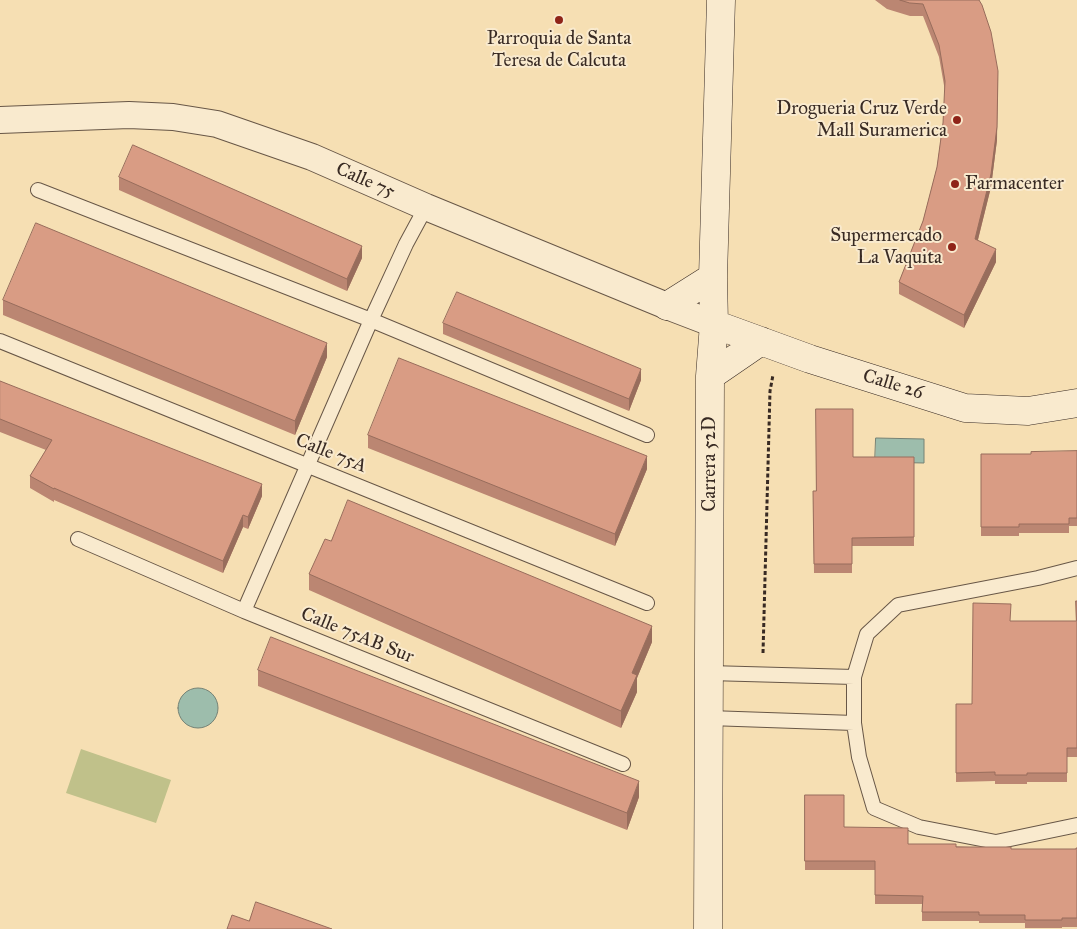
<!DOCTYPE html>
<style>
body{margin:0}
canvas{display:block;background:#f6dfb3}
</style>
<canvas width="1077" height="929"></canvas>
<script>
const ctx = document.querySelector('canvas').getContext('2d');
ctx.lineJoin = 'round';
function fill(path, color) { ctx.fillStyle = color; ctx.fill(path, 'evenodd'); }
function trace(path, color, width, dash) { ctx.strokeStyle = color; ctx.lineWidth = width; ctx.lineCap = dash ? 'butt' : 'round'; ctx.setLineDash(dash || []); ctx.stroke(path); }
function label(font, color, halo, rows, align = 'center') {
  ctx.font = font + ' "IM FELL Great Primer",serif'; ctx.lineWidth = 4; ctx.setLineDash([]); ctx.textBaseline = 'middle'; ctx.strokeStyle = halo; ctx.fillStyle = color; for (const [text, x, y, turn = 0] of rows) {
    ctx.save(); ctx.translate(x, y); ctx.rotate((+turn || 0) * Math.PI / 180); ctx.textAlign = isNaN(turn) ? turn : align; if (halo) ctx.strokeText(text, 0, 0); ctx.fillText(text, 0, 0); ctx.restore();
  }
}
fill(new Path2D(`
 M 81,749 L 171,780 L 156,823 L 66,793 Z`), '#c0c18a');
const water = new Path2D(`
 M 876,438 L 924,439 L 924,463 L 875,462 Z
 M178 708a20 20 0 1 1 40 0a20 20 0 1 1-40 0Z`);
fill(water, '#9dbdac');
trace(water, '#758275', 1);
const lane = new Path2D(`
 M 38,190 L 371,320 L 647,435
 M 0,341 L 647,603
 M 78,539 L 244,611 L 623,764
 M 1077,568 L 1038,578 L 898,605 L 867,634 L 854,677 L 854,723 L 859,757 L 874,808 L 919,827 L 996,842 L 1077,825
 M 244,611 L 371,320 L 406,244 L 426,207
 M 709,673 L 854,677
 M 709,718 L 854,723`);
const street = new Path2D(`
 M 0,120 L 129,115 L 173,117 L 217,124 L 312,157 L 426,207 L 667,306 L 714,324`);
const secondary = new Path2D(`
 M 667,306 L 713,277
 M 714,324 L 810,359 L 965,408 L 1028,411 L 1077,403
 M 710,376 L 761,341
 M 708,929 L 710,376 L 714,324 L 713,277 L 721,0`);
trace(lane, '#685747', 16);
trace(street, '#685747', 28);
trace(secondary, '#382a23', 29);
trace(new Path2D(`
 M 763,653 L 770,391 L 773,375`), '#382a23', 3, [4, 2.5]);
trace(lane, '#f9eace', 14);
trace(street, '#f9eace', 26);
trace(secondary, '#f9eace', 28);
fill(new Path2D(`
 M 875,0 L 979,0 L 997,140 L 991,187 L 978,240 L 996,262 L 964,328 L 899,294 L 899,282 L 923,221 L 937,167 L 943,123 L 945,91 L 939,57 L 923,16 L 910,16 L 887,9 Z
 M 119,177 L 362,258 L 347,291 L 119,190 Z
 M 3,300 L 327,357 L 295,435 L 3,315 Z
 M 443,323 L 641,380 L 629,411 L 443,334 Z
 M 0,381 L 262,496 L 248,529 L 243,527 L 223,573 L 54,500 L 54,502 L 30,488 L 30,476 L 46,450 L 0,432 Z
 M 368,435 L 647,469 L 615,546 L 368,448 Z
 M 1077,451 L 1077,526 L 1069,526 L 1069,533 L 1019,533 L 1019,536 L 981,536 L 981,454 L 1031,454 Z
 M 853,457 L 914,457 L 914,546 L 852,546 L 852,573 L 814,573 L 813,491 L 816,491 Z
 M 331,541 L 652,642 L 637,678 L 637,692 L 621,728 L 309,590 L 309,574 Z
 M 1077,601 L 1077,757 L 1067,757 L 1067,782 L 1027,782 L 1027,784 L 995,784 L 995,781 L 956,782 L 956,704 L 972,704 L 1010,621 L 1076,621 Z
 M 258,670 L 639,797 L 627,830 L 258,686 Z
 M 805,795 L 844,827 L 908,844 L 1011,849 L 1076,849 L 1077,848 L 1077,927 L 1062,927 L 1062,928 L 1025,928 L 1025,923 L 979,923 L 979,921 L 922,921 L 922,904 L 875,904 L 875,870 L 805,870 Z`), '#bb8672');
fill(new Path2D(`
 M 998,71 L 997,140 L 991,187 L 975,251 L 975,239 Z
 M 362,246 L 362,258 L 347,291 L 347,279 Z
 M 996,249 L 996,262 L 964,328 L 964,315 Z
 M 327,343 L 327,357 L 295,435 L 295,421 Z
 M 641,369 L 641,380 L 629,411 L 629,399 Z
 M 647,456 L 647,469 L 615,546 L 615,534 Z
 M 262,484 L 262,496 L 248,529 L 248,517 Z
 M 243,515 L 243,527 L 223,573 L 223,561 Z
 M 652,626 L 652,642 L 637,678 L 637,692 L 621,728 L 621,711 L 632,673 Z
 M 639,781 L 639,797 L 627,830 L 627,813 Z`), '#986d5c');
const building = new Path2D(`
 M 900,0 L 979,0 L 982,5 L 991,32 L 998,71 L 997,127 L 991,174 L 975,239 L 996,249 L 964,315 L 899,282 L 923,221 L 937,167 L 943,123 L 945,81 L 939,45 L 923,4 L 910,3 Z
 M 133,145 L 362,246 L 347,279 L 119,177 Z
 M 36,223 L 327,343 L 295,421 L 3,300 Z
 M 457,292 L 641,369 L 629,399 L 443,323 Z
 M 399,358 L 647,456 L 615,534 L 368,435 Z
 M 0,381 L 262,484 L 248,517 L 243,515 L 223,561 L 54,488 L 54,489 L 30,476 L 52,440 L 0,419 Z
 M 816,409 L 853,409 L 853,457 L 914,457 L 914,537 L 852,538 L 852,564 L 814,564 L 813,491 L 816,491 Z
 M 1077,451 L 1077,518 L 1069,518 L 1069,524 L 1019,524 L 1019,527 L 981,527 L 981,454 L 1031,454 L 1031,452 Z
 M 348,500 L 652,626 L 632,673 L 637,675 L 621,711 L 309,574 L 325,539 L 331,541 Z
 M 1076,601 L 1077,601 L 1077,748 L 1067,748 L 1067,773 L 1027,773 L 1027,775 L 995,775 L 995,772 L 956,773 L 956,704 L 972,704 L 973,603 L 1011,604 L 1010,621 L 1076,621 Z
 M 271,637 L 639,781 L 627,813 L 258,670 Z
 M 805,795 L 844,795 L 844,827 L 908,828 L 908,844 L 956,844 L 956,847 L 1011,847 L 1011,849 L 1076,849 L 1076,848 L 1077,848 L 1077,918 L 1062,918 L 1062,920 L 1025,920 L 1025,915 L 979,915 L 979,912 L 922,912 L 923,896 L 875,895 L 875,861 L 805,861 Z
 M 256,902 L 332,929 L 227,929 L 232,915 L 249,921 Z`);
fill(building, '#d99c84');
trace(building, '#986d5c', 1);
for (const [x, y, r, color] of [
 [559,20,5,"#8f2418"],
 [957,120,5,"#8f2418"],
 [955,184,5,"#8f2418"],
 [952,247,5,"#8f2418"]
]) { const dot = new Path2D(); dot.arc(x, y, r, 0, 2 * Math.PI); ctx.fillStyle = color; ctx.fill(dot); trace(dot, '#f9eace', 2); }
label('19px', '#382a23', '#f9eace', [
 ["Parroquia de Santa",559,39,"center"],
 ["Teresa de Calcuta",559,61,"center"],
 ["Drogueria Cruz Verde",947,109],
 ["Mall Suramerica",947,131],
 ["Farmacenter",965,184,"left"],
 ["Supermercado",942,236],
 ["La Vaquita",942,258]
], 'right');
label('19px', '#382a23', '#f9eace', [
 ["Calle 75",365,181,24],
 ["Calle 26",893,385,17],
 ["Calle 75A",331,454,22],
 ["Carrera 52D",710,464,-90],
 ["Calle 75AB Sur",357,636,22]
]);
</script>
